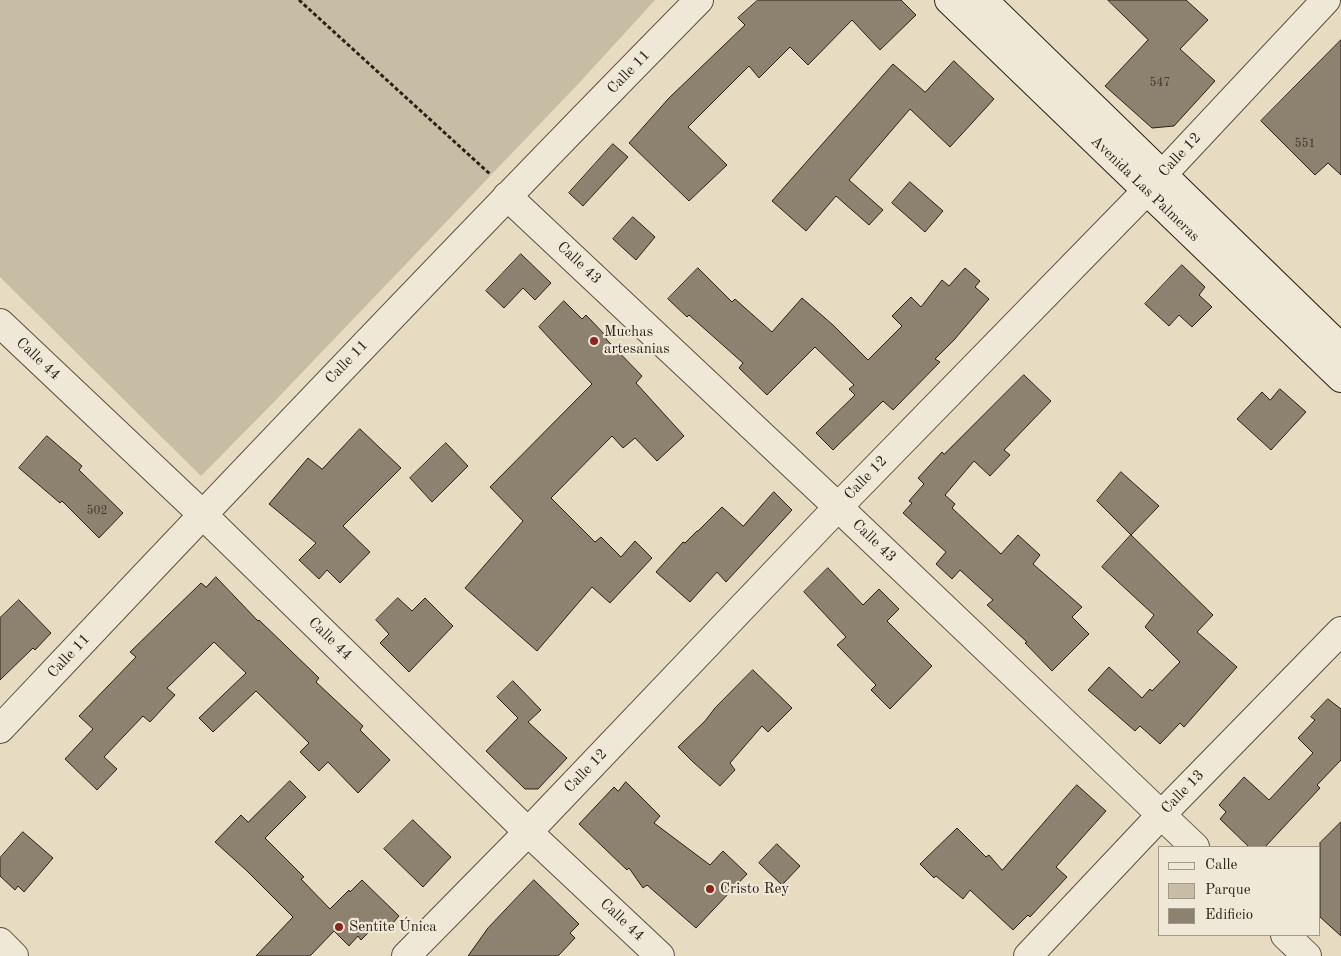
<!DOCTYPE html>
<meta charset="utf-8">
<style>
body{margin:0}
#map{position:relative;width:1341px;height:956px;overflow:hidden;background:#e7dcc1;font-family:"Old Standard TT",serif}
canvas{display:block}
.legend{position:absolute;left:1158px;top:846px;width:162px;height:90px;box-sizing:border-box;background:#efe8d7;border:1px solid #a1988a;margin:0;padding:6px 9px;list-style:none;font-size:15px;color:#2b2116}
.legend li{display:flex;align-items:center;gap:10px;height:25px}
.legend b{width:25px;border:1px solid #a1988a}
</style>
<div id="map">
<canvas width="1341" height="956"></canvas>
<ul class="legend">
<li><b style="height:6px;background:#efe8d7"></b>Calle</li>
<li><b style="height:14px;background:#c7bca4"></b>Parque</li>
<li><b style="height:14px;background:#8d826f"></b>Edificio</li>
</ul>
</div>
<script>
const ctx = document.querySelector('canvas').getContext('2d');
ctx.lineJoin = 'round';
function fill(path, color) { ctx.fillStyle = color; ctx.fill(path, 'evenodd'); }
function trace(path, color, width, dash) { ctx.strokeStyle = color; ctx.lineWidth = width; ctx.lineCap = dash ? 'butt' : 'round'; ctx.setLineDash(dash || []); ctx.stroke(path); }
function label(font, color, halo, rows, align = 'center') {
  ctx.font = font + ' "Old Standard TT",serif'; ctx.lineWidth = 4.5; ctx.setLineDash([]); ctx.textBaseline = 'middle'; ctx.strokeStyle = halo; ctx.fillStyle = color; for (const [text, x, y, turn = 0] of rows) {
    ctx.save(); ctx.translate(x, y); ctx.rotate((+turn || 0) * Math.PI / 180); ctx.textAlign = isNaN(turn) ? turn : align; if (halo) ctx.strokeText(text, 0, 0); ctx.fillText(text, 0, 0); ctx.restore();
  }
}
fill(new Path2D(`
 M 0,0 L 655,0 L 580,82 L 271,405 L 201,476 L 0,277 Z`), '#c7bca4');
const building = new Path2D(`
 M 758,0 L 901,0 L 916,15 L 880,50 L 852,20 L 808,65 L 790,47 L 759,78 L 749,66 L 688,127 L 727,165 L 689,201 L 629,143 L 669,98 L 745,25 L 738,18 Z
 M 1108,0 L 1186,0 L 1208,20 L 1180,49 L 1215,81 L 1174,126 L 1152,128 L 1105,86 L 1148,40 Z
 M 1341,40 L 1341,175 L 1328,163 L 1315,175 L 1261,121 Z
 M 954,61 L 994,99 L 950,147 L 910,109 L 849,180 L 883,210 L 869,225 L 836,196 L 806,231 L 772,201 L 893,64 L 925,92 Z
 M 613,144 L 628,157 L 583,206 L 569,193 Z
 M 910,182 L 943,211 L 925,232 L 892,203 Z
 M 633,217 L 655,237 L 636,260 L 613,239 Z
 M 521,254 L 551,283 L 535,300 L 523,288 L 504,308 L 486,291 Z
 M 1182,265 L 1205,287 L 1199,295 L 1212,307 L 1192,327 L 1179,315 L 1169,326 L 1145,304 Z
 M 698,268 L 732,302 L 735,299 L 772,332 L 802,298 L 833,325 L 868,360 L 902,326 L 892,316 L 911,297 L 921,307 L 942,280 L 949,286 L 965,268 L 980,281 L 975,287 L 989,299 L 954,340 L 935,359 L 940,362 L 893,410 L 883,401 L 833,450 L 816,433 L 855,395 L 849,389 L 854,385 L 815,347 L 767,395 L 739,368 L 743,363 L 689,315 L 687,317 L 668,299 Z
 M 564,301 L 582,319 L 586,315 L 607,337 L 606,339 L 642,376 L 636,383 L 684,436 L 657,461 L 635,438 L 623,448 L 612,436 L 551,498 L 595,542 L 601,537 L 621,557 L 635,541 L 652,558 L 610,603 L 592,587 L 537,651 L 465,588 L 523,521 L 490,487 L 592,384 L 539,327 Z
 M 1024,375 L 1051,401 L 1004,450 L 1010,455 L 990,476 L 974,461 L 945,495 L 955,504 L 952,508 L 1001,554 L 1018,535 L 1040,555 L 1033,564 L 1082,607 L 1072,617 L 1089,634 L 1052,671 L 1025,643 L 1027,642 L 987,605 L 993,600 L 960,570 L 952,579 L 936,564 L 946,552 L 903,513 L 912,503 L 909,501 L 924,484 L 918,478 L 942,452 L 944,454 Z
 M 1280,389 L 1306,412 L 1271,450 L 1237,419 L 1262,392 L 1270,400 Z
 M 360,429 L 401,468 L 343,526 L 370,552 L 340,583 L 327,570 L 319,579 L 299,560 L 316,543 L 269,504 L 308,458 L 322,469 Z
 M 47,436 L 82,466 L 79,470 L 123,513 L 99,538 L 62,501 L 60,503 L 19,468 Z
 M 446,443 L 468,466 L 432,502 L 410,478 Z
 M 1121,472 L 1159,506 L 1131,535 L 1097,501 Z
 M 774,492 L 792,510 L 726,582 L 717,572 L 690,602 L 656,572 L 683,542 L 685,543 L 697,531 L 698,531 L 722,507 L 743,526 Z
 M 1131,535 L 1213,615 L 1197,632 L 1237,667 L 1184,727 L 1180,723 L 1160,744 L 1140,726 L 1135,731 L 1088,690 L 1109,667 L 1142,698 L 1150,689 L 1152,691 L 1180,662 L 1145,627 L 1154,615 L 1102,567 Z
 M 828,568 L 863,605 L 879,589 L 899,609 L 887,621 L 932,666 L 890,709 L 871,690 L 876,685 L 837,645 L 846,637 L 804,592 Z
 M 216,577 L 258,621 L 259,620 L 319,678 L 316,682 L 363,726 L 360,730 L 390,760 L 358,793 L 328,762 L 319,771 L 300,752 L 309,743 L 256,691 L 213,732 L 199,718 L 246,673 L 214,642 L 167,688 L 175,695 L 150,722 L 143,716 L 104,757 L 117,769 L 97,790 L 65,759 L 93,729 L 79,716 L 136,657 L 130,652 L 201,583 L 206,587 Z
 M 398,598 L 412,611 L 425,598 L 453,626 L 409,672 L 380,643 L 389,634 L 376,620 Z
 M 19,600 L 51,633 L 35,650 L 33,648 L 0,680 L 0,618 Z
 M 753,670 L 792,708 L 768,732 L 762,726 L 730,763 L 735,770 L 720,786 L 693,762 L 678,747 L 705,721 L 715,708 Z
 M 513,681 L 541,710 L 528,722 L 567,758 L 538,789 L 525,789 L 486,751 L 518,718 L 497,697 Z
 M 1328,699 L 1341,709 L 1341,760 L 1317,785 L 1320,788 L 1265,847 L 1249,847 L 1220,819 L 1226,812 L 1219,805 L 1244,777 L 1269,800 L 1313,753 L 1298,738 L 1315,720 L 1311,717 Z
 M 290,781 L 306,797 L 265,838 L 304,877 L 301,879 L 330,909 L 349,890 L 350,892 L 362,880 L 399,916 L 386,931 L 378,923 L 361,940 L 358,936 L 349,946 L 334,931 L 310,956 L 256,956 L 293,917 L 247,871 L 215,842 L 241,815 L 248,822 Z
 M 626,782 L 660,816 L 654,823 L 710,865 L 723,851 L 747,874 L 696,928 L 647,885 L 643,888 L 629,868 L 627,870 L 579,824 L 614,787 L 618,791 Z
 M 1077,785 L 1106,811 L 1056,867 L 1067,877 L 1030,917 L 1028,915 L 1013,930 L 970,890 L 963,899 L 936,876 L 934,878 L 920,864 L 957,828 L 986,857 L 989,855 L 1002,870 Z
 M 413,820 L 451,857 L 423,887 L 384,849 Z
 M 1341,822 L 1341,936 L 1320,917 L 1320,843 Z
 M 23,832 L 53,858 L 24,892 L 18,886 L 15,890 L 0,876 L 0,858 Z
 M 777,844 L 800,866 L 782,885 L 759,863 Z
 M 534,880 L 579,924 L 570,933 L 575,938 L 558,956 L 468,956 L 488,928 Z`);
fill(building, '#8d826f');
trace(building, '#2b2116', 1);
const street = new Path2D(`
 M 507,196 L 838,507 L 1195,847
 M 0,323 L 202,514 L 528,832 L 660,956
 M 0,729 C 231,484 463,240 699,0
 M 1285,935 L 1307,956
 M 0,942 L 14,956
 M 406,956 L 528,832 L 838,507 L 1162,175 L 1326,0
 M 1028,956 L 1161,815 L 1341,631`);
const secondary = new Path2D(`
 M 949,0 L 1341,378
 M 983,0 L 1341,348`);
trace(street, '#5a5041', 30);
trace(secondary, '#2b2116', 30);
trace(new Path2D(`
 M 299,0 L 491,175`), '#2b2116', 3, [4, 2.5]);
trace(street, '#efe8d7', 28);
trace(secondary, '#efe8d7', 28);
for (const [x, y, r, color] of [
 [594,341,5,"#8f2418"],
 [710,889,5,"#8f2418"],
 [339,927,5,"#8f2418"]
]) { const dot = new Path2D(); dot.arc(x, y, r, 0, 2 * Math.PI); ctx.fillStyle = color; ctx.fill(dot); trace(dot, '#efe8d7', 2); }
label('12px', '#44392c', null, [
 ["547",1160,83],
 ["551",1305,144],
 ["502",97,511]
]);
label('15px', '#2b2116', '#efe8d7', [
 ["Calle 11",629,72,-46],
 ["Calle 12",1180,155,-47],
 ["Avenida Las Palmeras",1145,189,44],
 ["Calle 43",579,263,43],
 ["Calle 44",38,359,43],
 ["Calle 11",347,362,-46],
 ["Calle 12",866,478,-46],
 ["Calle 43",874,541,44],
 ["Calle 44",330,639,44],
 ["Calle 11",69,656,-47],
 ["Calle 12",586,771,-46],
 ["Calle 13",1183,792,-46],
 ["Calle 44",622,920,43]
]);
label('15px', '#2b2116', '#efe8d7', [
 ["Muchas",604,332],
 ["artesanias",604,349],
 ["Cristo Rey",720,889],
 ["Sentite Única",349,927]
], 'left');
</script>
